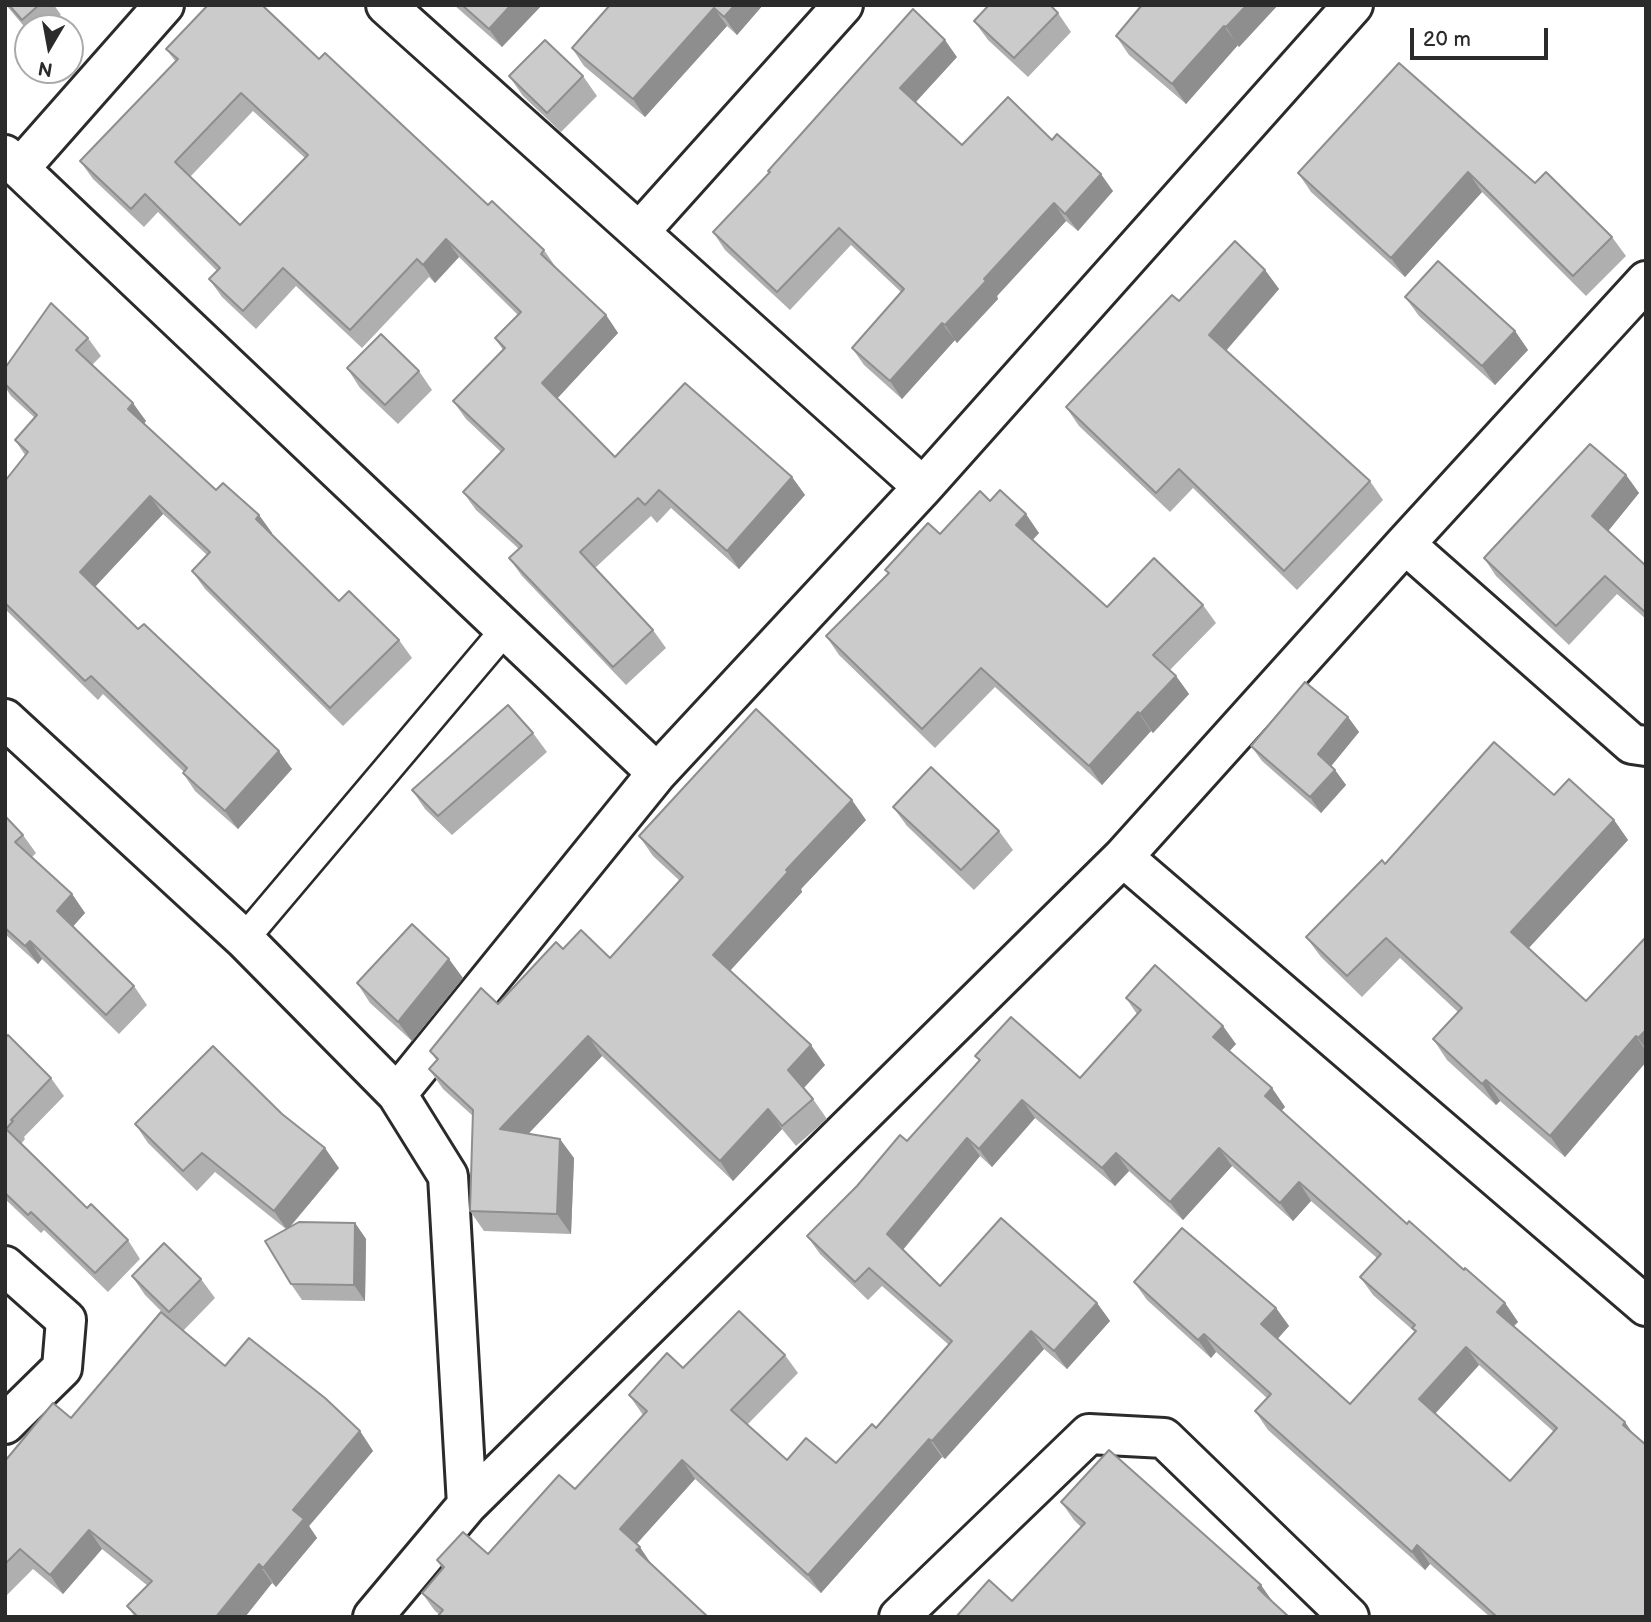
<!DOCTYPE html>
<style>
body{margin:0}
#map{position:relative;width:1651px;height:1622px;overflow:hidden;background:#fff;font-family:"Balsamiq Sans",sans-serif}
canvas{display:block}
.frame{position:absolute;inset:0;border:7px solid #2b2b2b;pointer-events:none}
.north{position:absolute;left:14px;top:14px;width:70px;height:70px;box-sizing:border-box;background:#fff;border:2px solid #aaa;border-radius:50%;rotate:190deg;font-size:19px;font-weight:700;line-height:28px;text-align:center;color:#2b2b2b}
.north::after{content:'';display:block;margin:auto;width:24px;height:32px;background:#2b2b2b;clip-path:polygon(50% 0,100% 100%,50% 72%,0 100%)}
.scale{position:absolute;left:1410px;top:28px;width:138px;height:32px;box-sizing:border-box;border:4px solid #2b2b2b;border-top:0;padding-left:9px;font-size:21px;line-height:24px;white-space:nowrap;color:#2b2b2b;-webkit-text-stroke:5px #fff;paint-order:stroke}
</style>
<div id="map">
<canvas width="1651" height="1622"></canvas>
<div class="frame"></div>
<div class="north">N</div>
<div class="scale">20 m</div>
</div>
<script>
const ctx = document.querySelector('canvas').getContext('2d');
ctx.lineJoin = 'round';
function trace(path, color, width, dash) { ctx.strokeStyle = color; ctx.lineWidth = width; ctx.lineCap = dash ? 'butt' : 'round'; ctx.setLineDash(dash || []); ctx.stroke(path); }
function fill(path, color) { ctx.fillStyle = color; ctx.fill(path, 'evenodd'); }
const service = new Path2D(`
 M 244,939 L 505,630`);
const minor = new Path2D(`
 M 386,5 L 923,487
 M 5,155 L 657,773
 M 20,168 L 164,5
 M 640,231 L 843,5
 M 1405,544 L 1632,744 L 1646,746
 M 5,719 L 244,939 L 397,1094 L 448,1176 L 467,1505 L 373,1617
 M 1123,857 L 1405,544 L 1646,281
 M 397,1094 L 657,773 L 923,487 L 1353,5
 M 5,1266 L 66,1320 L 62,1368 L 5,1424
 M 467,1505 L 1123,857 L 1646,1306
 M 899,1617 L 1089,1434 L 1164,1438 L 1349,1617`);
trace(service, '#2b2b2b', 33);
trace(minor, '#2b2b2b', 44);
trace(service, '#fff', 28);
trace(minor, '#fff', 38);
fill(new Path2D(`
 M 6,5 L 54,5 L 61,15 L 46,28 L 28,28 L 28,31 Z
 M 454,5 L 542,5 L 502,47 Z
 M 610,5 L 763,5 L 737,35 L 727,26 L 645,117 L 584,66 L 572,48 Z
 M 1278,5 L 1239,47 L 1238,45 L 1186,104 L 1129,55 L 1116,36 Z
 M 1058,13 L 1071,32 L 1028,77 L 988,40 L 974,21 Z
 M 166,49 L 319,59 L 488,205 L 544,250 L 557,269 L 606,315 L 618,333 L 557,398 L 615,457 L 792,477 L 805,495 L 739,569 L 671,508 L 657,523 L 651,516 L 595,568 L 653,630 L 666,648 L 626,685 L 522,576 L 509,558 L 519,549 L 476,510 L 463,492 L 501,452 L 466,419 L 453,401 L 503,350 L 495,338 L 518,315 L 459,257 L 435,283 L 429,277 L 362,348 L 296,286 L 256,329 L 222,297 L 209,279 L 217,271 L 158,212 L 144,227 L 93,179 L 80,161 L 176,62 ZM 253,111 L 305,158 L 240,225 L 190,177 Z
 M 957,57 L 916,102 L 962,145 L 1052,140 L 1113,191 L 1078,231 L 1066,221 L 997,296 L 998,299 L 957,343 L 955,340 L 902,399 L 864,365 L 852,348 L 901,292 L 851,245 L 790,310 L 725,250 L 713,232 Z
 M 1399,63 L 1535,183 L 1612,237 L 1626,256 L 1586,296 L 1482,192 L 1405,277 L 1311,192 L 1298,173 Z
 M 509,76 L 583,76 L 597,96 L 561,132 L 523,96 Z
 M 1265,270 L 1279,289 L 1226,351 L 1370,481 L 1383,500 L 1297,590 L 1193,488 L 1170,512 L 1079,426 L 1066,407 L 1179,301 Z
 M 1405,297 L 1515,331 L 1528,350 L 1495,385 L 1419,316 Z
 M 88,338 L 101,356 L 92,365 L 146,421 L 144,423 L 216,490 L 259,515 L 272,533 L 271,534 L 339,601 L 399,640 L 412,658 L 343,726 L 205,589 L 192,571 L 207,555 L 163,514 L 95,587 L 138,629 L 292,769 L 238,829 L 195,791 L 183,773 L 184,772 L 103,694 L 98,700 L 5,609 L 5,481 L 25,455 L 15,440 L 35,418 L 11,396 L 5,387 L 5,368 Z
 M 347,368 L 419,371 L 432,390 L 398,424 L 360,388 Z
 M 1626,475 L 1639,493 L 1608,531 L 1646,566 L 1646,619 L 1617,594 L 1569,645 L 1496,576 L 1484,558 Z
 M 990,501 L 1039,533 L 1033,540 L 1107,607 L 1203,605 L 1216,623 L 1170,670 L 1176,676 L 1189,694 L 1153,733 L 1151,731 L 1102,785 L 995,687 L 935,748 L 839,655 L 826,636 L 888,573 L 885,570 Z
 M 1348,717 L 1359,732 L 1331,766 L 1335,770 L 1346,785 L 1321,813 L 1262,761 L 1251,746 Z
 M 533,733 L 547,752 L 452,835 L 425,809 L 412,790 Z
 M 1554,795 L 1614,820 L 1628,840 L 1528,949 L 1586,1001 L 1646,937 L 1646,1062 L 1565,1157 L 1500,1101 L 1496,1105 L 1447,1060 L 1433,1039 L 1458,1012 L 1400,958 L 1362,997 L 1321,957 L 1306,937 L 1385,864 Z
 M 893,807 L 999,831 L 1013,850 L 974,890 L 907,826 Z
 M 5,816 L 23,835 L 36,853 L 32,857 L 72,894 L 85,913 L 72,927 L 134,986 L 147,1005 L 119,1034 L 42,959 L 38,964 L 5,934 Z
 M 866,820 L 801,889 L 802,892 L 730,971 L 825,1065 L 803,1088 L 813,1099 L 827,1119 L 796,1146 L 782,1129 L 733,1181 L 602,1056 L 528,1134 L 574,1158 L 571,1234 L 484,1231 L 470,1211 L 473,1116 L 443,1089 L 429,1069 L 437,1061 L 430,1051 L 498,1004 L 563,949 L 610,958 L 680,881 L 653,856 L 639,836 Z
 M 463,978 L 412,1041 L 370,1003 L 357,983 Z
 M 1126,998 L 1236,1044 L 1229,1051 L 1272,1088 L 1285,1107 L 1281,1111 L 1407,1224 L 1505,1303 L 1518,1322 L 1514,1326 L 1646,1617 L 1490,1617 L 1430,1564 L 1425,1570 L 1268,1430 L 1255,1411 L 1267,1398 L 1216,1352 L 1211,1358 L 1147,1300 L 1134,1282 L 1276,1308 L 1289,1326 L 1277,1339 L 1350,1404 L 1415,1332 L 1373,1295 L 1360,1277 L 1377,1258 L 1311,1201 L 1293,1221 L 1232,1166 L 1183,1220 L 1129,1171 L 1115,1186 L 1035,1118 L 992,1167 L 980,1156 L 903,1250 L 940,1286 L 1097,1303 L 1110,1321 L 1067,1369 L 1044,1349 L 945,1459 L 942,1457 L 821,1593 L 695,1479 L 636,1544 L 439,1614 L 435,1611 L 422,1593 L 442,1568 L 437,1560 L 488,1554 L 575,1489 L 643,1415 L 629,1395 L 683,1368 L 785,1355 L 798,1373 L 747,1425 L 787,1460 L 836,1463 L 876,1428 L 949,1345 L 882,1286 L 868,1300 L 820,1254 L 807,1236 L 907,1141 L 979,1061 L 975,1056 L 1080,1078 L 1137,1014 ZM 1479,1365 L 1554,1432 L 1510,1481 L 1435,1414 Z
 M 5,1038 L 51,1078 L 64,1096 L 24,1137 L 25,1139 L 21,1144 L 87,1208 L 128,1240 L 140,1259 L 108,1292 L 44,1230 L 41,1233 L 5,1199 Z
 M 135,1124 L 339,1168 L 290,1227 L 355,1223 L 366,1239 L 365,1301 L 302,1300 L 291,1284 L 286,1229 L 215,1172 L 197,1191 L 148,1143 Z
 M 132,1276 L 201,1279 L 215,1298 L 183,1331 L 225,1366 L 360,1431 L 373,1451 L 309,1526 L 317,1538 L 276,1587 L 272,1583 L 245,1617 L 135,1617 L 127,1606 L 148,1586 L 102,1549 L 63,1594 L 33,1569 L 5,1597 L 5,1461 L 71,1418 L 169,1319 L 145,1295 Z
 M 1061,1502 L 1261,1585 L 1012,1601 L 1081,1527 L 1074,1520 Z`), '#afafaf');
fill(new Path2D(`
 M 511,5 L 542,5 L 502,47 L 489,29 Z
 M 735,5 L 763,5 L 737,35 L 724,17 Z
 M 1247,5 L 1278,5 L 1239,47 L 1226,27 Z
 M 714,8 L 727,26 L 645,117 L 633,99 Z
 M 1224,26 L 1238,45 L 1186,104 L 1172,84 Z
 M 945,40 L 957,57 L 912,106 L 900,88 Z
 M 1468,172 L 1482,192 L 1405,277 L 1391,258 Z
 M 1101,174 L 1113,191 L 1078,231 L 1065,214 Z
 M 1054,203 L 1066,221 L 997,296 L 998,299 L 957,343 L 945,325 L 984,279 Z
 M 446,239 L 459,257 L 435,283 L 423,265 Z
 M 1265,270 L 1279,289 L 1222,355 L 1209,335 Z
 M 606,315 L 618,333 L 555,401 L 542,383 Z
 M 942,323 L 955,340 L 902,399 L 890,381 Z
 M 1515,331 L 1528,350 L 1495,385 L 1482,366 Z
 M 133,403 L 146,421 L 141,427 L 128,409 Z
 M 1626,475 L 1639,493 L 1605,535 L 1592,516 Z
 M 792,477 L 805,495 L 739,569 L 727,551 Z
 M 150,496 L 163,514 L 92,590 L 80,572 Z
 M 1026,514 L 1039,533 L 1029,543 L 1016,525 Z
 M 259,515 L 272,533 L 269,537 L 256,519 Z
 M 1176,676 L 1189,694 L 1153,733 L 1140,714 Z
 M 1138,712 L 1151,731 L 1102,785 L 1089,766 Z
 M 1348,717 L 1359,732 L 1328,770 L 1318,754 Z
 M 279,751 L 292,769 L 238,829 L 225,811 Z
 M 1335,770 L 1346,785 L 1321,813 L 1310,797 Z
 M 852,800 L 866,820 L 801,889 L 802,892 L 726,975 L 713,955 L 786,870 Z
 M 1614,820 L 1628,840 L 1525,952 L 1511,932 Z
 M 72,894 L 85,913 L 70,930 L 57,911 Z
 M 30,941 L 42,959 L 38,964 L 25,946 Z
 M 449,959 L 463,978 L 412,1041 L 398,1022 Z
 M 1223,1026 L 1236,1044 L 1226,1055 L 1213,1037 Z
 M 1646,1031 L 1646,1049 L 1638,1038 Z
 M 588,1036 L 602,1056 L 514,1149 L 500,1129 Z
 M 1636,1036 L 1646,1051 L 1646,1062 L 1565,1157 L 1550,1136 Z
 M 811,1045 L 825,1065 L 802,1090 L 788,1070 Z
 M 1486,1080 L 1500,1101 L 1496,1105 L 1482,1084 Z
 M 1272,1088 L 1285,1107 L 1278,1114 L 1265,1096 Z
 M 1022,1100 L 1035,1118 L 992,1167 L 979,1149 Z
 M 768,1109 L 782,1129 L 733,1181 L 720,1161 Z
 M 967,1138 L 980,1156 L 900,1253 L 887,1234 Z
 M 560,1139 L 574,1158 L 571,1234 L 557,1214 Z
 M 325,1148 L 339,1168 L 287,1230 L 274,1211 Z
 M 1219,1148 L 1232,1166 L 1183,1220 L 1170,1202 Z
 M 1116,1153 L 1129,1171 L 1115,1186 L 1102,1168 Z
 M 1299,1182 L 1311,1201 L 1293,1221 L 1280,1203 Z
 M 355,1223 L 366,1239 L 365,1301 L 354,1285 Z
 M 1097,1303 L 1110,1321 L 1067,1369 L 1054,1351 Z
 M 1505,1303 L 1518,1322 L 1510,1330 L 1497,1312 Z
 M 1276,1308 L 1289,1326 L 1274,1343 L 1261,1324 Z
 M 1031,1331 L 1044,1349 L 945,1459 L 932,1441 Z
 M 1204,1334 L 1216,1352 L 1211,1358 L 1198,1340 Z
 M 1466,1347 L 1479,1365 L 1431,1418 L 1419,1399 Z
 M 1625,1422 L 1638,1441 L 1623,1425 Z
 M 360,1431 L 373,1451 L 309,1526 L 317,1538 L 276,1587 L 263,1568 L 293,1510 Z
 M 929,1439 L 942,1457 L 821,1593 L 808,1575 Z
 M 682,1460 L 695,1479 L 633,1548 L 620,1529 Z
 M 89,1530 L 102,1549 L 63,1594 L 50,1575 Z
 M 1417,1545 L 1430,1564 L 1425,1570 L 1412,1552 Z
 M 640,1547 L 652,1565 L 636,1550 Z
 M 259,1564 L 272,1583 L 245,1617 L 216,1617 Z
 M 1261,1585 L 1273,1602 L 1258,1588 Z`), '#8e8e8e');
const building = new Path2D(`
 M 9,5 L 39,5 L 22,20 Z
 M 208,5 L 262,5 L 319,59 L 325,53 L 488,205 L 492,201 L 544,250 L 541,254 L 606,315 L 542,383 L 615,457 L 685,383 L 792,477 L 727,551 L 659,490 L 645,505 L 638,498 L 580,552 L 653,630 L 613,667 L 509,558 L 522,546 L 463,492 L 504,449 L 453,401 L 505,348 L 495,338 L 521,312 L 446,239 L 423,265 L 417,259 L 350,330 L 283,268 L 243,311 L 209,279 L 220,268 L 145,194 L 131,209 L 80,161 L 178,59 L 166,49 ZM 241,93 L 308,155 L 240,225 L 175,162 Z
 M 462,5 L 511,5 L 489,29 Z
 M 610,5 L 735,5 L 724,17 L 714,8 L 633,99 L 572,48 Z
 M 989,5 L 1050,5 L 1058,13 L 1014,58 L 974,21 Z
 M 1142,5 L 1247,5 L 1226,27 L 1224,26 L 1172,84 L 1116,36 Z
 M 913,9 L 945,40 L 900,88 L 962,145 L 1008,97 L 1052,140 L 1057,134 L 1101,174 L 1065,214 L 1054,203 L 984,279 L 986,281 L 945,325 L 942,323 L 890,381 L 852,348 L 904,289 L 839,228 L 777,292 L 713,232 L 770,172 L 768,171 Z
 M 545,40 L 583,76 L 547,113 L 509,76 Z
 M 1399,63 L 1535,183 L 1546,172 L 1612,237 L 1573,276 L 1468,172 L 1391,258 L 1298,173 Z
 M 1235,241 L 1265,270 L 1209,335 L 1370,481 L 1284,571 L 1179,469 L 1156,493 L 1066,407 L 1172,295 L 1179,301 Z
 M 1438,261 L 1515,331 L 1482,366 L 1405,297 Z
 M 51,303 L 88,338 L 76,350 L 133,403 L 128,409 L 216,490 L 223,483 L 259,515 L 256,519 L 339,601 L 349,591 L 399,640 L 330,708 L 192,571 L 210,552 L 150,496 L 80,572 L 138,629 L 144,624 L 279,751 L 225,811 L 183,773 L 187,768 L 91,676 L 85,681 L 5,603 L 5,481 L 28,452 L 15,440 L 37,415 L 5,384 L 5,368 Z
 M 381,334 L 419,371 L 385,405 L 347,368 Z
 M 1590,444 L 1626,475 L 1592,516 L 1646,566 L 1646,613 L 1605,576 L 1556,626 L 1484,558 Z
 M 1000,490 L 1026,514 L 1016,525 L 1107,607 L 1154,558 L 1203,605 L 1153,655 L 1176,676 L 1140,714 L 1138,712 L 1089,766 L 981,668 L 922,729 L 826,636 L 889,573 L 885,570 L 928,523 L 940,534 L 980,491 L 990,501 Z
 M 1305,682 L 1348,717 L 1318,754 L 1335,770 L 1310,797 L 1251,746 Z
 M 508,705 L 533,733 L 438,816 L 412,790 Z
 M 756,709 L 852,800 L 786,870 L 788,872 L 713,955 L 811,1045 L 788,1070 L 813,1099 L 782,1126 L 768,1109 L 720,1161 L 588,1036 L 500,1129 L 560,1139 L 557,1214 L 470,1211 L 473,1110 L 429,1069 L 438,1059 L 430,1051 L 481,988 L 498,1004 L 556,942 L 563,949 L 581,930 L 610,958 L 683,877 L 639,836 Z
 M 1494,742 L 1554,795 L 1569,779 L 1614,820 L 1511,932 L 1586,1001 L 1646,937 L 1646,1030 L 1638,1038 L 1636,1036 L 1550,1136 L 1486,1080 L 1482,1084 L 1433,1039 L 1462,1008 L 1386,938 L 1347,976 L 1306,937 L 1382,860 L 1385,864 Z
 M 931,767 L 999,831 L 961,870 L 893,807 Z
 M 5,816 L 23,835 L 15,842 L 72,894 L 57,911 L 134,986 L 106,1015 L 30,941 L 25,946 L 5,928 Z
 M 412,924 L 449,959 L 398,1022 L 357,983 Z
 M 1155,965 L 1223,1026 L 1213,1037 L 1272,1088 L 1265,1096 L 1407,1224 L 1409,1221 L 1464,1270 L 1465,1268 L 1505,1303 L 1497,1312 L 1625,1422 L 1623,1425 L 1646,1445 L 1646,1617 L 1497,1617 L 1417,1545 L 1412,1552 L 1255,1411 L 1271,1394 L 1204,1334 L 1198,1340 L 1134,1282 L 1182,1228 L 1276,1308 L 1261,1324 L 1350,1404 L 1416,1331 L 1412,1328 L 1415,1325 L 1360,1277 L 1381,1254 L 1299,1182 L 1280,1203 L 1219,1148 L 1170,1202 L 1116,1153 L 1102,1168 L 1022,1100 L 979,1149 L 967,1138 L 887,1234 L 940,1286 L 1001,1218 L 1097,1303 L 1054,1351 L 1031,1331 L 932,1441 L 929,1439 L 808,1575 L 682,1460 L 620,1529 L 640,1547 L 636,1550 L 708,1617 L 437,1617 L 443,1610 L 422,1593 L 444,1567 L 437,1560 L 463,1532 L 488,1554 L 559,1475 L 575,1489 L 647,1411 L 629,1395 L 667,1353 L 683,1368 L 739,1311 L 785,1355 L 731,1410 L 787,1460 L 806,1438 L 836,1463 L 872,1424 L 876,1428 L 952,1341 L 869,1268 L 855,1282 L 807,1236 L 857,1186 L 900,1135 L 907,1141 L 980,1060 L 975,1056 L 1011,1017 L 1080,1078 L 1141,1010 L 1126,998 ZM 1466,1347 L 1557,1428 L 1510,1481 L 1419,1399 Z
 M 8,1035 L 51,1078 L 11,1120 L 13,1121 L 6,1129 L 87,1208 L 91,1204 L 128,1240 L 95,1273 L 31,1212 L 28,1215 L 5,1193 L 5,1038 Z
 M 213,1046 L 282,1114 L 325,1148 L 274,1211 L 202,1153 L 183,1171 L 135,1124 Z
 M 299,1222 L 355,1223 L 354,1285 L 291,1284 L 265,1241 Z
 M 164,1243 L 201,1279 L 169,1312 L 132,1276 Z
 M 161,1312 L 225,1366 L 249,1338 L 325,1398 L 360,1431 L 293,1510 L 304,1519 L 263,1568 L 259,1564 L 216,1617 L 138,1617 L 127,1606 L 152,1581 L 89,1530 L 50,1575 L 20,1549 L 5,1564 L 5,1461 L 53,1403 L 71,1418 Z
 M 1109,1450 L 1261,1585 L 1258,1588 L 1265,1595 L 1289,1617 L 956,1617 L 989,1580 L 1012,1601 L 1085,1523 L 1061,1502 Z`);
fill(building, '#cbcbcb');
trace(building, '#8e8e8e', 2);
</script>
